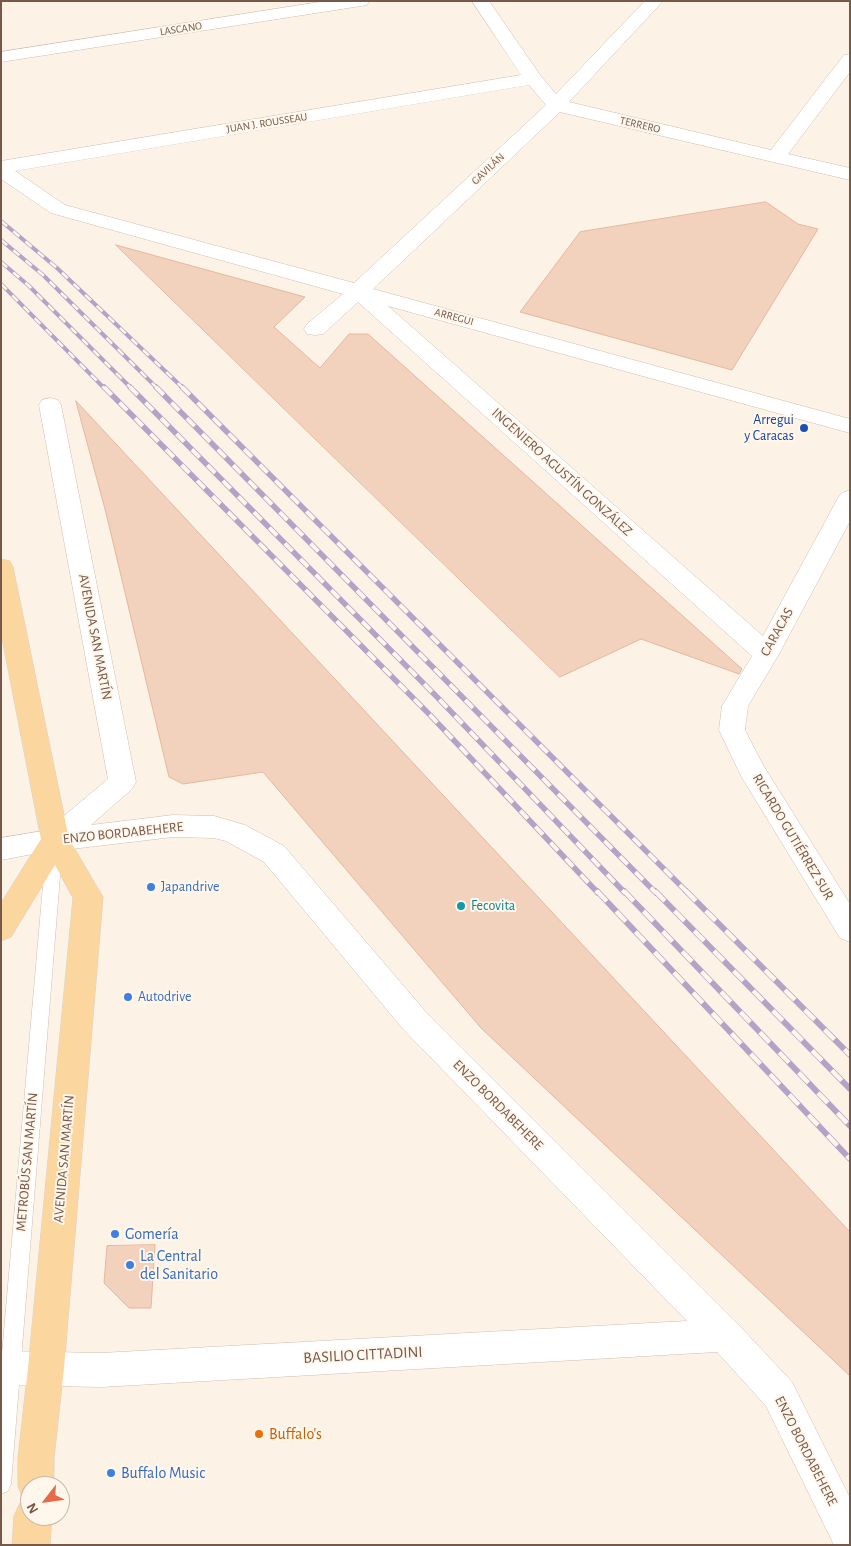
<!DOCTYPE html>
<meta charset="utf-8">
<style>
body{margin:0}
#map{position:relative;width:851px;height:1546px;overflow:hidden;background:#fcf3e6;font-family:"Alegreya Sans",sans-serif}
canvas{display:block}
.frame{position:absolute;inset:0;border:2px solid #76594a;pointer-events:none}
.north{position:absolute;left:20px;top:1476px;width:50px;height:50px;box-sizing:border-box;background:#fff7ec;border:1px solid #c8b8ab;border-radius:50%;rotate:240deg;font-size:14px;font-weight:700;line-height:20px;text-align:center;color:#76594a}
.north::after{content:'';display:block;margin:auto;width:18px;height:22px;background:#e7694a;clip-path:polygon(50% 0,100% 100%,50% 72%,0 100%)}
</style>
<div id="map">
<canvas width="851" height="1546"></canvas>
<div class="frame"></div>
<div class="north">N</div>
</div>
<script>
const ctx = document.querySelector('canvas').getContext('2d');
ctx.lineJoin = 'round';
function fill(path, color) { ctx.fillStyle = color; ctx.fill(path, 'evenodd'); }
function trace(path, color, width, dash) { ctx.strokeStyle = color; ctx.lineWidth = width; ctx.lineCap = dash ? 'butt' : 'round'; ctx.setLineDash(dash || []); ctx.stroke(path); }
function label(font, color, halo, rows, align = 'center') {
  ctx.font = font + ' "Alegreya Sans",sans-serif'; ctx.lineWidth = 4; ctx.setLineDash([]); ctx.textBaseline = 'middle'; ctx.strokeStyle = halo; ctx.fillStyle = color; for (const [text, x, y, turn = 0] of rows) {
    ctx.save(); ctx.translate(x, y); ctx.rotate((+turn || 0) * Math.PI / 180); ctx.textAlign = isNaN(turn) ? turn : align; if (halo) ctx.strokeText(text, 0, 0); ctx.fillText(text, 0, 0); ctx.restore();
  }
}
const building = new Path2D(`
 M 766,202 L 798,224 L 818,229 L 732,370 L 520,312 L 580,232 Z
 M 116,245 L 305,297 L 274,327 L 320,368 L 349,334 L 368,334 L 742,669 L 739,674 L 641,639 L 560,677 Z
 M 76,401 L 850,1232 L 850,1376 L 481,1028 L 263,772 L 183,784 L 169,777 L 106,513 Z
 M 155,1245 L 151,1308 L 129,1308 L 104,1283 L 107,1246 Z`);
fill(building, '#f2d1bd');
trace(building, '#e5b79d', 1);
const lane = new Path2D(`
 M 54,845 L 60,847 L 62,851 L 11,1484 L 8,1491 L 1,1494 L 1,1366 L 46,851 L 48,847 Z`);
const street = new Path2D(`
 M 326,1 L 369,1 L 367,5 L 361,6 L 1,62 L 1,52 Z
 M 472,1 L 489,1 L 540,75 L 556,94 L 645,1 L 663,1 L 569,102 L 771,150 L 844,55 L 850,54 L 850,72 L 788,154 L 850,168 L 850,180 L 560,112 L 373,289 L 850,419 L 850,433 L 388,306 L 763,636 L 838,498 L 842,493 L 850,490 L 850,521 L 779,654 L 748,706 L 745,730 L 763,765 L 850,904 L 850,942 L 840,938 L 741,776 L 719,730 L 722,706 L 752,656 L 358,302 L 323,334 L 315,335 L 307,334 L 304,329 L 307,324 L 343,294 L 51,213 L 1,179 L 1,161 L 521,75 ZM 529,85 L 546,105 L 354,283 L 65,205 L 15,171 Z
 M 50,398 L 58,400 L 61,405 L 136,782 L 132,789 L 91,825 L 173,815 L 214,816 L 245,825 L 284,846 L 425,1011 L 737,1323 L 792,1382 L 850,1498 L 850,1545 L 834,1545 L 766,1406 L 717,1352 L 101,1387 L 1,1385 L 1,1351 L 101,1353 L 687,1321 L 403,1029 L 264,862 L 226,841 L 214,838 L 173,837 L 55,851 L 45,848 L 41,840 L 45,832 L 108,779 L 39,405 L 42,400 Z`);
const secondary = new Path2D(`
 M 55,829 L 65,832 L 69,840 L 65,848 L 1,860 L 1,838 Z`);
const primary = new Path2D(`
 M 1,559 L 10,561 L 13,567 L 69,839 L 103,897 L 64,1368 L 54,1458 L 54,1486 L 30,1486 L 30,1516 L 52,1516 L 50,1545 L 12,1545 L 14,1516 L 20,1503 L 26,1500 L 23,1499 L 18,1486 L 18,1458 L 28,1368 L 73,898 L 55,865 L 11,937 L 1,941 L 1,903 L 41,839 L 1,633 Z`);
trace(lane, '#d0bdae', 1);
trace(street, '#d0bdae', 1);
trace(secondary, '#d3bcac', 1);
trace(primary, '#d9d1cc', 1);
fill(lane, '#fff');
fill(street, '#fff');
fill(secondary, '#fff');
fill(primary, '#fbd69e');
const railFar2 = new Path2D(`
 M 1,221 L 57,268 L 184,389
 M 1,240 L 43,275 L 158,389
 M 1,262 L 28,285 L 132,389
 M 1,284 L 105,389`);
const railFar1 = new Path2D(`
 M 104,387 L 431,716 L 598,893
 M 130,387 L 437,697 L 625,893
 M 156,387 L 656,893
 M 182,387 L 688,893`);
const rail = new Path2D(`
 M 597,891 L 850,1159
 M 624,891 L 850,1126
 M 655,891 L 850,1089
 M 686,891 L 850,1055`);
trace(railFar2, '#b5a3c7', 4);
trace(railFar1, '#b5a3c7', 5.5);
trace(rail, '#b5a3c7', 6);
trace(railFar2, '#fff7ec', 2.5, [8]);
trace(railFar1, '#fff7ec', 4, [11]);
trace(rail, '#fff7ec', 4.5, [14]);
for (const [x, y, r, color] of [
 [804,428,5,"#1a4fb4"],
 [151,887,5,"#3f7fe0"],
 [461,906,5,"#0f9aa8"],
 [128,997,5,"#3f7fe0"],
 [115,1234,5,"#3f7fe0"],
 [130,1265,5,"#3f7fe0"],
 [259,1434,5,"#e8710a"],
 [111,1473,5,"#3f7fe0"]
]) { const dot = new Path2D(); dot.arc(x, y, r, 0, 2 * Math.PI); ctx.fillStyle = color; ctx.fill(dot); trace(dot, '#fff7ec', 2); }
label('11px', '#76594a', '#fff7ec', [
 ["LASCANO",181,29,-9],
 ["JUAN J. ROUSSEAU",267,123,-9],
 ["TERRERO",640,125,13],
 ["GAVILÁN",488,169,-43],
 ["ARREGUI",454,317,15]
]);
label('14px', '#164399', '#fff7ec', [
 ["Arregui",794,420],
 ["y Caracas",794,436]
], 'right');
label('14px', '#76594a', '#fff7ec', [
 ["INGENIERO AGUSTÍN GONZÁLEZ",562,472,42],
 ["CARACAS",777,632,-61],
 ["AVENIDA SAN MARTÍN",95,637,79],
 ["ENZO BORDABEHERE",123,833,-6],
 ["RICARDO GUTIÉRREZ SUR",793,837,59],
 ["ENZO BORDABEHERE",498,1105,45],
 ["AVENIDA SAN MARTÍN",64,1159,-85],
 ["METROBÚS SAN MARTÍN",27,1162,-85],
 ["ENZO BORDABEHERE",806,1451,63]
]);
label('14px', '#366cbe', '#fff7ec', [
 ["Japandrive",161,887],
 ["Autodrive",138,997]
], 'left');
label('14px', '#0d838f', '#fff7ec', [
 ["Fecovita",471,906]
], 'left');
label('16px', '#366cbe', '#fff7ec', [
 ["Gomería",125,1234],
 ["La Central",140,1256],
 ["del Sanitario",140,1274],
 ["Buffalo Music",121,1473]
], 'left');
label('16px', '#76594a', '#fff7ec', [
 ["BASILIO CITTADINI",363,1355,-3]
]);
label('16px', '#c56008', '#fff7ec', [
 ["Buffalo's",269,1434]
], 'left');
</script>
